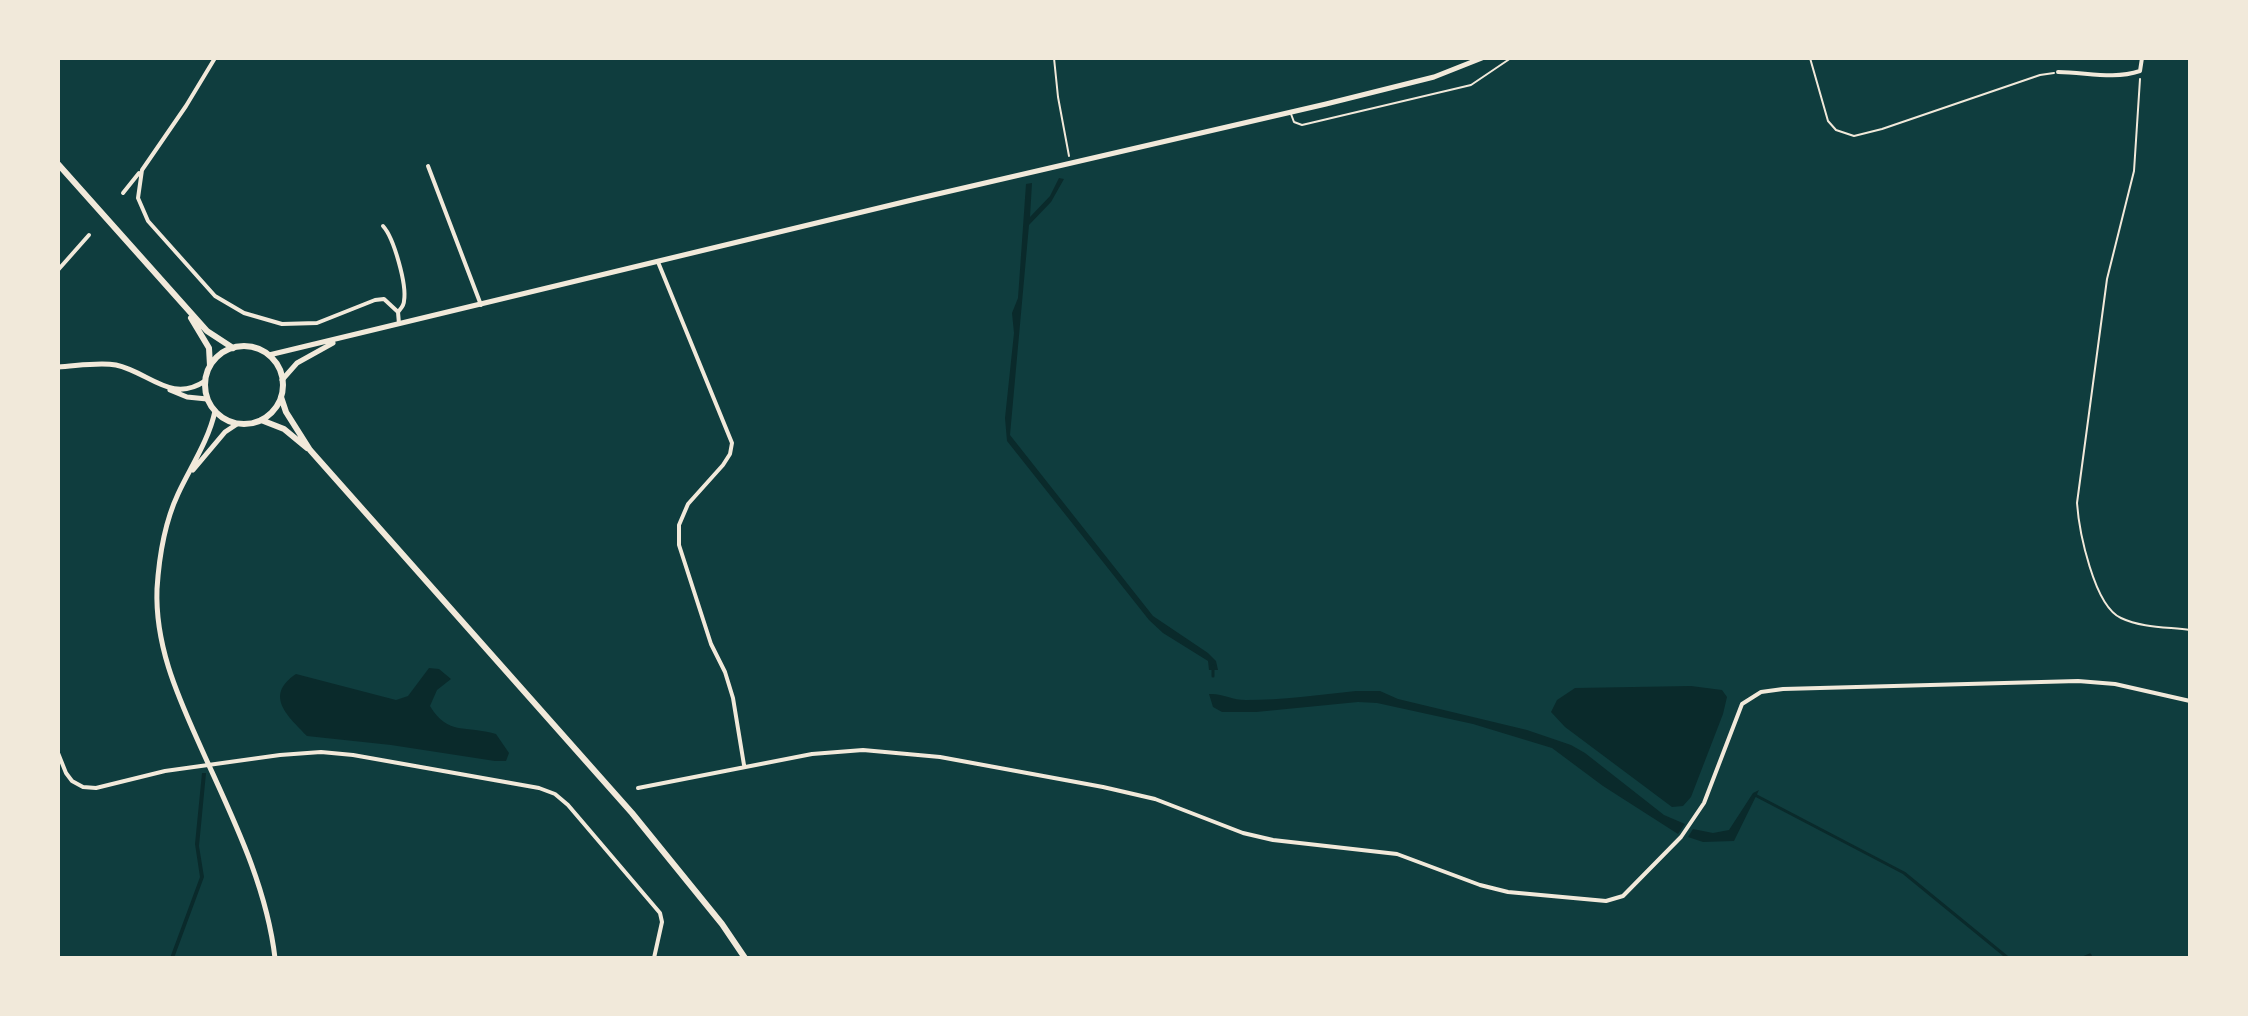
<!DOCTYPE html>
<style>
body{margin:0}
#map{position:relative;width:2248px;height:1016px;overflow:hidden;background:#0f3d3e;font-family:"Exo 2",sans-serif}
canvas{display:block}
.frame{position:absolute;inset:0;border:60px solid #f1e9da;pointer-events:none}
</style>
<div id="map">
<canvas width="2248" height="1016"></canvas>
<div class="frame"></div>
</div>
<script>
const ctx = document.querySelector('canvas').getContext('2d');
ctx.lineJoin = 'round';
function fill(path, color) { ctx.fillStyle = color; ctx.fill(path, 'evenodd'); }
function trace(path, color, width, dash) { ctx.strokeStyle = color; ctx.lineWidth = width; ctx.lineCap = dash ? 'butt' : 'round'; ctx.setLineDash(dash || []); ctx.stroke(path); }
fill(new Path2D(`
 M 1059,178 L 1064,179 L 1051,202 L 1029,225 L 1010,435 L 1153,616 L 1208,653 L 1216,661 L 1218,670 L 1209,670 L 1208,661 L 1163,633 L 1149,620 L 1007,441 L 1005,418 L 1014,333 L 1012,313 L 1018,298 L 1026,184 L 1032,183 L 1030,217 L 1050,196 Z
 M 429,668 L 439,669 L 451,679 L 437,690 L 430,706 C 448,736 466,725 496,734 L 509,753 L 506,761 L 495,761 L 391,745 L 307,736 C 289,717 263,696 296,674 L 396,700 L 408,696 Z
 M 1691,686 L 1722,690 L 1727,697 L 1723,714 L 1691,797 L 1683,806 L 1672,807 L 1565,727 L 1551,712 L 1557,700 L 1575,688 Z
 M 1356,691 L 1380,691 L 1398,699 L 1527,730 L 1571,745 L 1585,753 L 1664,815 L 1685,824 L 1678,834 L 1603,786 L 1552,748 L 1473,724 L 1377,703 L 1358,702 L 1256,712 L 1222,712 L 1213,707 L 1209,694 C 1222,693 1232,700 1246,700 C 1282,700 1320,695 1356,691 Z
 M 202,773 L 206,773 L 199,846 L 204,877 L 174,958 L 170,958 L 200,877 L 195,844 Z
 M 1759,790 L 1734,841 L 1703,842 L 1688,837 L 1693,829 L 1713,833 L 1729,830 L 1753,793 Z`), '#0a2a2b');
trace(new Path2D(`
 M 1213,666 L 1213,676
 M 1755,795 L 1904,873 L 2008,958
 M 2083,958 L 2090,955 L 2091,958`), '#0a2a2b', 3);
trace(new Path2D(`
 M 1054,58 L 1058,97 L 1069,156
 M 1810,58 L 1828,121 L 1836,130 L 1854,136 L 1882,129 L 2040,75 L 2054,73
 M 2140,79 L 2134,171 L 2107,279 L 2077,503 C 2079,531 2094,606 2121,618 C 2142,628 2168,627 2190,630`), '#f1e9da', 2);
trace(new Path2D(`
 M 1291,114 L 1294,122 L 1302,125 L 1471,85 L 1511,58`), '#f1e9da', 2);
trace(new Path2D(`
 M 215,58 L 186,106 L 142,170 L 138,198 L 148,221 L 215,296 L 244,313 L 282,324 L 317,323 L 375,300 L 384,299 L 398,312 L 399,324
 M 2058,72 C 2086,72 2113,80 2140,71 L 2142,58
 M 428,166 L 481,305
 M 123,193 L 139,173
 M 383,226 C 394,238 407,285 404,301 C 404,306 401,308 398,312
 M 658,262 L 732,443 L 730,454 L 723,465 L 688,504 L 679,525 L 679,545 L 711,644 L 725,672 L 733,698 L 744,765
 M 58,270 L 89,235
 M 58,753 L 66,773 L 72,781 L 83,787 L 96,788 L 165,771 L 280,755 L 321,752 L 353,755 L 539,788 L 555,794 L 568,805 L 660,913 L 662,922 L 654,958
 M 638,788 L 812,754 L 863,750 L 940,757 L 1103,787 L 1155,799 L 1243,833 L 1273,840 L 1397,854 L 1480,885 L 1508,892 L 1606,901 L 1623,896 L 1681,837 L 1704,803 L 1742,704 L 1761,692 L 1783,689 L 2078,681 L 2115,684 L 2190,701`), '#f1e9da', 4);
trace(new Path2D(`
 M 269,355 L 916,199 L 1326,104 L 1434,77 L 1482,58
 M 58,367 C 77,366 98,362 116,365 C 149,372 171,404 205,381
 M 282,380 L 297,363 L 333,343
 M 170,390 L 187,397 L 207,399
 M 215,411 C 209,440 190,468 178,494 C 164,524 159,557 157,589 C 155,644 176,692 198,741 C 229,811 266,881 275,958
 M 193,470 L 225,432 L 237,424`), '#f1e9da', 5);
trace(new Path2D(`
 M 58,164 L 207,331 L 233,348
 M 191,318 L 209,348 L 210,366
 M205 385a39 39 0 1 1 78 0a39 39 0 1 1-78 0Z
 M 281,397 L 286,412 L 310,450 L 632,813 L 722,924 L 745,958
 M 261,420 L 284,429 L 307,448`), '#f1e9da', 6);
</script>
